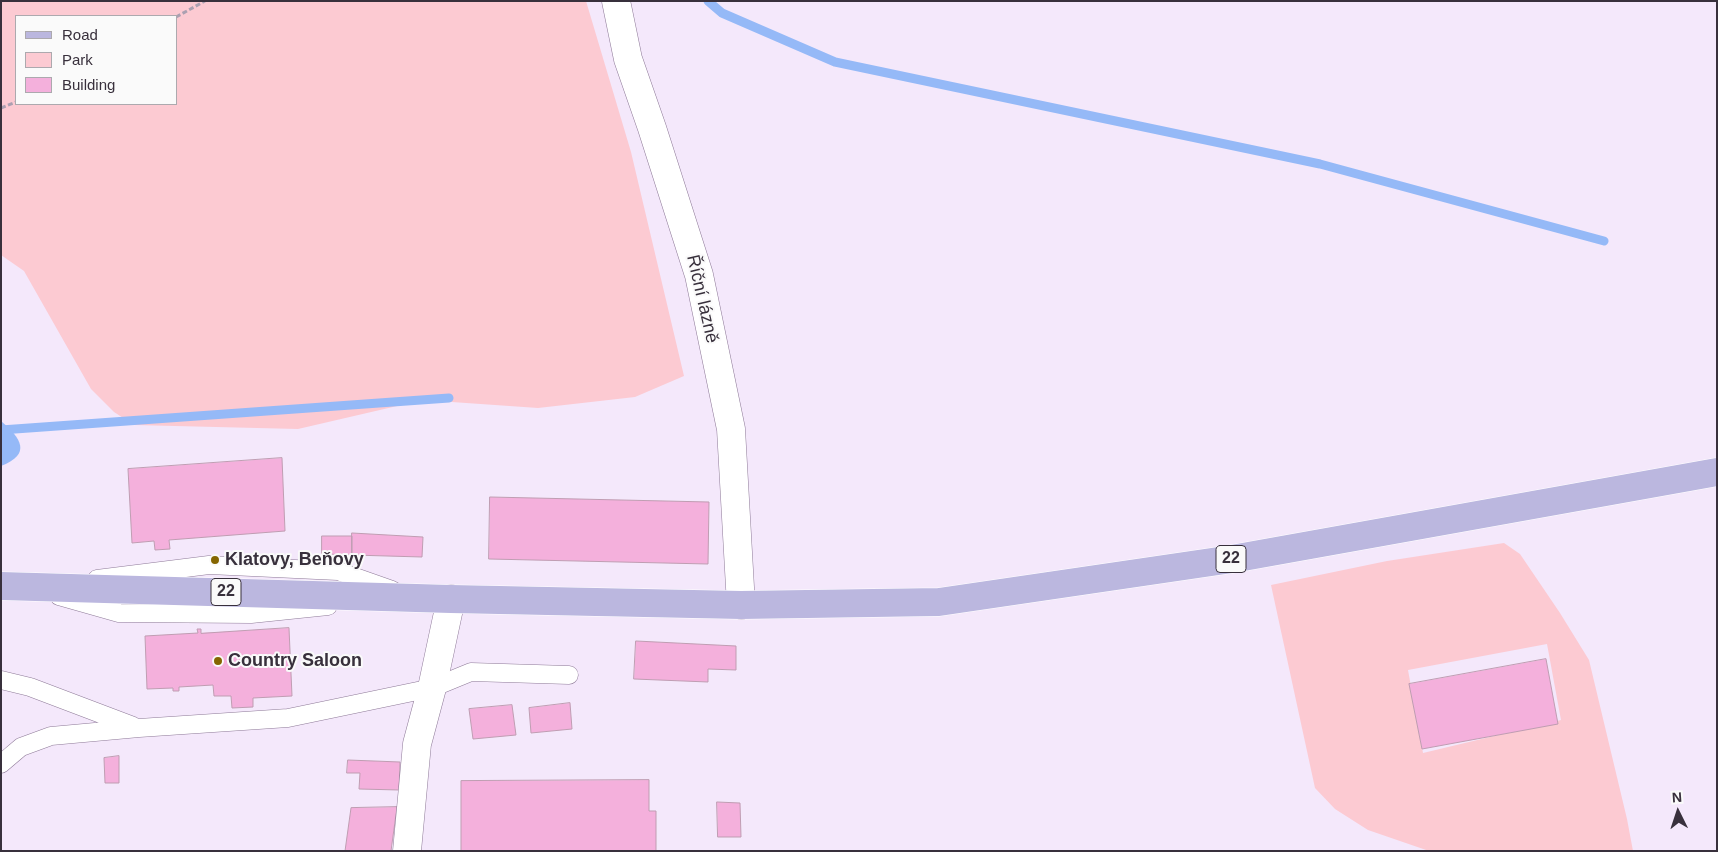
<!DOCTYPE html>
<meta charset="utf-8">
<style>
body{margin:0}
#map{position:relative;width:1718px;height:852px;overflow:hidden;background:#f4e8fb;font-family:Arial,sans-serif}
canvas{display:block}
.frame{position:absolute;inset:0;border:2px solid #38303c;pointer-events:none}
.legend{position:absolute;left:15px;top:15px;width:162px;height:90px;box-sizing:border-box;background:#fafafa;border:1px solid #aca9ae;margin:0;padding:6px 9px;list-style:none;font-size:15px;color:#38303c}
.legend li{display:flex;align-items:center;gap:10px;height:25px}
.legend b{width:25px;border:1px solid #aca9ae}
.north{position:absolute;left:1653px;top:787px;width:50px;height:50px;-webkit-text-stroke:4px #fafafa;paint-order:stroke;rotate:356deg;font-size:14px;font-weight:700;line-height:20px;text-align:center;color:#38303c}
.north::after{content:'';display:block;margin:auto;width:18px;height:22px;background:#38303c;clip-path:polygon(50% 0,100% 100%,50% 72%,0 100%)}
</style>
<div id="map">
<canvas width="1718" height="852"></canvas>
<div class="frame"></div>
<ul class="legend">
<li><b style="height:6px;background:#bbb7df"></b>Road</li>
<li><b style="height:14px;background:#fccad2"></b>Park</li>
<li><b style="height:14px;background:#f4b0dc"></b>Building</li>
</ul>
<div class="north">N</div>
</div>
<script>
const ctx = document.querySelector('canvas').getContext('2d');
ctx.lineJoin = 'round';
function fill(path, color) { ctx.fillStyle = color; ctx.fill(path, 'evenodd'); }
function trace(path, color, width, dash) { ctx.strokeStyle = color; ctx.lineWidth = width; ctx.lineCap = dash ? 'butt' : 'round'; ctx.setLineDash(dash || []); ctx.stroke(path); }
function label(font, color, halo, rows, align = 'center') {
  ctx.font = font + ' Arial,sans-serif'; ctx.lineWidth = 4; ctx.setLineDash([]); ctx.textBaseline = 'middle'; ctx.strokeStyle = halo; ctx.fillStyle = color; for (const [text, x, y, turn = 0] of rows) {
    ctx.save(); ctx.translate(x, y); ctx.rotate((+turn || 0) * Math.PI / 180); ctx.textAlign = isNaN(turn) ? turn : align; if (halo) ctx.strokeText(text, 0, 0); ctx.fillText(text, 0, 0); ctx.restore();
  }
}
fill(new Path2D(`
 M 1,1 L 586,1 L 631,152 L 684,376 L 635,397 L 538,408 L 423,400 L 298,429 L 134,425 L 114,412 L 91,389 L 24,271 L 1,255 ZM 16,16 L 176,16 L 176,104 L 16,104 Z
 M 1504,543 L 1520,554 L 1560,613 L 1589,660 L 1627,819 L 1633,851 L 1429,851 L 1368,830 L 1335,809 L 1315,788 L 1271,585 L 1387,561 ZM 1547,644 L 1561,720 L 1423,753 L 1408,670 Z`), '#fccad2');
fill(new Path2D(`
 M 1,421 C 21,438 32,454 1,466 Z`), '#95b9f7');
trace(new Path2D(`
 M 708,1 L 722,13 L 835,62 L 1320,164 L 1604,241
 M 1,430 L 449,398`), '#95b9f7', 9);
const building = new Path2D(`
 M 282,458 L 285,531 L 169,540 L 170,549 L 155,550 L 154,541 L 132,543 L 128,469 Z
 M 490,497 L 709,502 L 708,564 L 489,559 Z
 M 352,533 L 423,537 L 422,557 L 352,555 Z
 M 322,536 L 352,536 L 352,555 L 322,554 Z
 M 289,628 L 292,696 L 253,698 L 253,707 L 232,708 L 231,696 L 214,696 L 213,685 L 179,687 L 179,691 L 173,691 L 173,688 L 147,689 L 145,636 L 198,633 L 197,629 L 201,629 L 201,633 Z
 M 636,641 L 736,646 L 736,670 L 708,669 L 708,682 L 634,679 Z
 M 1546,659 L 1558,724 L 1422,749 L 1409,684 Z
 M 570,703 L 572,729 L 531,733 L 529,708 Z
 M 512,705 L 516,735 L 473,739 L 469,709 Z
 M 119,756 L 119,783 L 105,783 L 104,758 Z
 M 348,760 L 400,762 L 399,790 L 359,789 L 360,773 L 347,773 Z
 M 649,780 L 649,811 L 656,811 L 656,851 L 461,851 L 461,781 Z
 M 717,802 L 740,803 L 741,837 L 718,837 Z
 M 397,807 L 391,851 L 345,851 L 351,808 Z`);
fill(building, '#f4b0dc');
trace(building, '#bf9db2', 1);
const lane = new Path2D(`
 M 97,579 L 209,565 L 338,571 L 392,590
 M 59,596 L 119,613 L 251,614 L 328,606
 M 1,680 L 30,687 L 133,726
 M 1,764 L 21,747 L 51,736 L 139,728 L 288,718 L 432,688 L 471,672 L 569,675`);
const street = new Path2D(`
 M 616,1 L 628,59 L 652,128 L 699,275 L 731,429 L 741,605
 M 407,851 L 417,744 L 432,688 L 451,599`);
const primary = new Path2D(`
 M 1,586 L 451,599 L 741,605 L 939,602 L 1232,559 L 1717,472`);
trace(lane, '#8e7a98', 19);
trace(street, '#8e7a98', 29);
trace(primary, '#fff', 29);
trace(new Path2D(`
 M 176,17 L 205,1
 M 1,108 L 16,102`), '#aba0b1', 3, [5, 2.5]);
trace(lane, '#fff', 18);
trace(street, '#fff', 28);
trace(primary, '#bbb7df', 28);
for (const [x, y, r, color] of [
 [215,560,5,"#856500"],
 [218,661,5,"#856500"]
]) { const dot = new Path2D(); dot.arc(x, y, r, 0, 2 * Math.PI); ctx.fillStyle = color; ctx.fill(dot); trace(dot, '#fafafa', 2); }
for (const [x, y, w] of [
 [1231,559,30],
 [226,592,30]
]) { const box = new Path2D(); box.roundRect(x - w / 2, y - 13.5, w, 27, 4); ctx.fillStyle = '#fafafa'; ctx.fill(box); trace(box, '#38303c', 1); }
label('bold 16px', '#38303c', null, [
 ["22",1231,559],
 ["22",226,592]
]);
label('18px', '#38303c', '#fafafa', [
 ["Říční lázně",702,299,77]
]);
label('bold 18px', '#38303c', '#fafafa', [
 ["Klatovy, Beňovy",225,560],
 ["Country Saloon",228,661]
], 'left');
</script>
